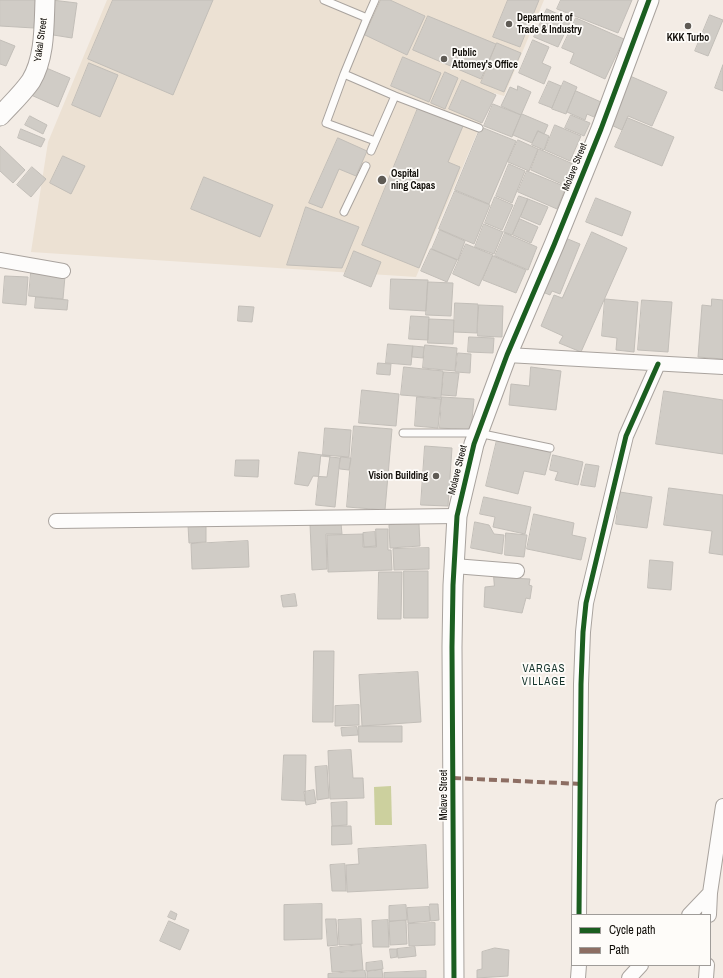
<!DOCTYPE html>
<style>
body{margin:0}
#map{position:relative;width:723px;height:978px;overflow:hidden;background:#f3ece5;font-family:"Archivo Narrow",sans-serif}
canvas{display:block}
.legend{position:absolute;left:571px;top:914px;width:140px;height:52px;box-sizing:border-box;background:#fefcf9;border:1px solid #9f9c99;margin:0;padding:5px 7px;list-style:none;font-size:12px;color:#100d08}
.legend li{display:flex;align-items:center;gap:8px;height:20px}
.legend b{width:20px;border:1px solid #9f9c99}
</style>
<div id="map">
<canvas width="723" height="978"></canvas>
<ul class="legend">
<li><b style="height:5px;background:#1b5e20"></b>Cycle path</li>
<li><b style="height:5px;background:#8d6e63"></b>Path</li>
</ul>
</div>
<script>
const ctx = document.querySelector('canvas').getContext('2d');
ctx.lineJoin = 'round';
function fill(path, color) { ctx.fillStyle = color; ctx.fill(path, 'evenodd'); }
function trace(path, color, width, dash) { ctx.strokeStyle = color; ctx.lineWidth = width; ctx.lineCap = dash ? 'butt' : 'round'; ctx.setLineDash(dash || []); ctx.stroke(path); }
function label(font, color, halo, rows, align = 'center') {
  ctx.font = font + ' "Archivo Narrow",sans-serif'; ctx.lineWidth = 3.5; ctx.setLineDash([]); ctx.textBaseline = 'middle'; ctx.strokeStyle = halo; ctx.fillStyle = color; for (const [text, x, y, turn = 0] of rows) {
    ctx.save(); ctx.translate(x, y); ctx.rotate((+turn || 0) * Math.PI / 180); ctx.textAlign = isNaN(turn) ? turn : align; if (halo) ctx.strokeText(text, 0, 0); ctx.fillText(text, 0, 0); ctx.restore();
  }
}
fill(new Path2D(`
 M 107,0 L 544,0 L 504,96 L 494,93 L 416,277 L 31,252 L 48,142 Z`), '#ece1d3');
fill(new Path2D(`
 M 391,786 L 392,825 L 375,825 L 374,787 Z`), '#ccd09e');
const building = new Path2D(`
 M 0,0 L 36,0 L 34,28 L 0,26 Z
 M 52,0 L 77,3 L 72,38 L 47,34 Z
 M 113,0 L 213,0 L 173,95 L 88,59 Z
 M 381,0 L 390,0 L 425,16 L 407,55 L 365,35 Z
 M 508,0 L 539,0 L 520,47 L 493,37 Z
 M 561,0 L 632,0 L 618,33 L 557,9 Z
 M 547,9 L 571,20 L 558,47 L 534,37 Z
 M 710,15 L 723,20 L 708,56 L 695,51 Z
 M 428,16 L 496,44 L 481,79 L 413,50 Z
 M 576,18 L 624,39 L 605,79 L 570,63 L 574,53 L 562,48 Z
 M 0,40 L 15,46 L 6,66 L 0,64 Z
 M 533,40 L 549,47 L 542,63 L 551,67 L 544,84 L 519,73 Z
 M 497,43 L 521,53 L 504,92 L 481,83 Z
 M 403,57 L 441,73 L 429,102 L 391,86 Z
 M 89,63 L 118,75 L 100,117 L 72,105 Z
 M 723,65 L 723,91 L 715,88 Z
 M 44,67 L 70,78 L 58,107 L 31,95 Z
 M 445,72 L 458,78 L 445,109 L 431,103 Z
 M 630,76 L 667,92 L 652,126 L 628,116 L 622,130 L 609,124 Z
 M 462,80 L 496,95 L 482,123 L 449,109 Z
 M 549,81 L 561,86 L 552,108 L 539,103 Z
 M 564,81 L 577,87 L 566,114 L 552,109 Z
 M 518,86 L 531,92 L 521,115 L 501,106 L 510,87 L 517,90 Z
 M 576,91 L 601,102 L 594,117 L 587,114 L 585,120 L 567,112 Z
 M 493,104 L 521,115 L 512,137 L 484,126 Z
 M 418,108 L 463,126 L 448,162 L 460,167 L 419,268 L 362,245 Z
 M 522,114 L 548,125 L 544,134 L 538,131 L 532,143 L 513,135 Z
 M 571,115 L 590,123 L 584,136 L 565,128 Z
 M 30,116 L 47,125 L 43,134 L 25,125 Z
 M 628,118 L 674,137 L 662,166 L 615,147 Z
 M 555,125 L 581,136 L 570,161 L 545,150 Z
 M 481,127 L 516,141 L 489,204 L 455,190 Z
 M 21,129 L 45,139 L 41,147 L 18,138 Z
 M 538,131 L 549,136 L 544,150 L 532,145 Z
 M 338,138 L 367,151 L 356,176 L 339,169 L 322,208 L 309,203 Z
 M 518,140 L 538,149 L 529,171 L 508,162 Z
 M 0,146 L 25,170 L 13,183 L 0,171 Z
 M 539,149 L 573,164 L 564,185 L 531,170 Z
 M 63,156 L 85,166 L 71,194 L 50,183 Z
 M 509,164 L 525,171 L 512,203 L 496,196 Z
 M 32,167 L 46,179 L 31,197 L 17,185 Z
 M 527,171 L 566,187 L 557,209 L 518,192 Z
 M 204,177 L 273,205 L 260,237 L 191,209 Z
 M 455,191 L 490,205 L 474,244 L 439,229 Z
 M 519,196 L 528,199 L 512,235 L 504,232 Z
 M 495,197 L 513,205 L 502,230 L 485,223 Z
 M 596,198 L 631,212 L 622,236 L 586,222 Z
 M 528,199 L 548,207 L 540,225 L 521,217 Z
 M 306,207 L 359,227 L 342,268 L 287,265 Z
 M 520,219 L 538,227 L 531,243 L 513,235 Z
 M 484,224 L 503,232 L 494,254 L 475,247 Z
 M 440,230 L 465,241 L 458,260 L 432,249 Z
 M 592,232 L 627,248 L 581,352 L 559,343 L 563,336 L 541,326 L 554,295 L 562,298 Z
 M 505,233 L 537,247 L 528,270 L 495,256 Z
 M 563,237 L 580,244 L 560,294 L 552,291 L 550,295 L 540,291 Z
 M 466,244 L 493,255 L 479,286 L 453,274 Z
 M 431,249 L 457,260 L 447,282 L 421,271 Z
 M 354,251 L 381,262 L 371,287 L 344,276 Z
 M 493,256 L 526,270 L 516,293 L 483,280 Z
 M 31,273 L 65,276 L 63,299 L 29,296 Z
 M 5,276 L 28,277 L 26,305 L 3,303 Z
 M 391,279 L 428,280 L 426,311 L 390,309 Z
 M 428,282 L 453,283 L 451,316 L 426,315 Z
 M 36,297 L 68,300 L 67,310 L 35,308 Z
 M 605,299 L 638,302 L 634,352 L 616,350 L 617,338 L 602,336 Z
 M 712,299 L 723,300 L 723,359 L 698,357 L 702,305 L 711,306 Z
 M 642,300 L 672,302 L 668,352 L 638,350 Z
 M 455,303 L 478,304 L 477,333 L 454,332 Z
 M 479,305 L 503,306 L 502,337 L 478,336 Z
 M 239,306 L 254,307 L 252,322 L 238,321 Z
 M 411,316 L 429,317 L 428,340 L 409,339 Z
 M 429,319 L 454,320 L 453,344 L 428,343 Z
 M 469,337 L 494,338 L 493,353 L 468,352 Z
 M 388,344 L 413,346 L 411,365 L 386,363 Z
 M 425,345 L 457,348 L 455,371 L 423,368 Z
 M 413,346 L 424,347 L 423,358 L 412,357 Z
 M 458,353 L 471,354 L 470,373 L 456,372 Z
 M 378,363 L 391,364 L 390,375 L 377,374 Z
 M 404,367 L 443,371 L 441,398 L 401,395 Z
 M 531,367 L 561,371 L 556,410 L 509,405 L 511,384 L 529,386 Z
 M 444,372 L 459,373 L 456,396 L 442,395 Z
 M 362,390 L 399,394 L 396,426 L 359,423 Z
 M 664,391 L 723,400 L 723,454 L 656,444 Z
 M 417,397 L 441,399 L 438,428 L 415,426 Z
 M 442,397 L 474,399 L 471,430 L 440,428 Z
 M 354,426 L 392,429 L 385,510 L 347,507 Z
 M 325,428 L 351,430 L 349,457 L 323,455 Z
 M 497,440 L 551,452 L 545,475 L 524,471 L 518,494 L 486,486 Z
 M 425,446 L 452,448 L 448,506 L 421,505 Z
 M 299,452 L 330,456 L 327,477 L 313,476 L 308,486 L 295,484 Z
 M 553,455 L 583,462 L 578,485 L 555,480 L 558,472 L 550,470 Z
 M 321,456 L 340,458 L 335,507 L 316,505 Z
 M 341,457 L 351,458 L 349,470 L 340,469 Z
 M 236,460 L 259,460 L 258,477 L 235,476 Z
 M 586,464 L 599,466 L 595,487 L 581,485 Z
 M 669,488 L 723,495 L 723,555 L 709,553 L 712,531 L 664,525 Z
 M 620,492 L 652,497 L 647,528 L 616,524 Z
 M 484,497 L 531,507 L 525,534 L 493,527 L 495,517 L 480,514 Z
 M 534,514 L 574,523 L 572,535 L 586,538 L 581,560 L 527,549 Z
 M 475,522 L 489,525 L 494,534 L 504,535 L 502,554 L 471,548 Z
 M 341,523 L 342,534 L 326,534 L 327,569 L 312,570 L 310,524 Z
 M 206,524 L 206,542 L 189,543 L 188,525 Z
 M 419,524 L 420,546 L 390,548 L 389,525 Z
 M 376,529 L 388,529 L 388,550 L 391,550 L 392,570 L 328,572 L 327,535 L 363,534 L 363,547 L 376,547 Z
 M 375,532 L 376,546 L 364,547 L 363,533 Z
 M 506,533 L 527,535 L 524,557 L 505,555 Z
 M 248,541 L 249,567 L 192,569 L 191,544 Z
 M 429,548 L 429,569 L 394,570 L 393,549 Z
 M 650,560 L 673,562 L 671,590 L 648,588 Z
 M 404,571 L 428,571 L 428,618 L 404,618 Z
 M 379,572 L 402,572 L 401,619 L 378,619 Z
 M 494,577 L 530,579 L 529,585 L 532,586 L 530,599 L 526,598 L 522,613 L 484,607 L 485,587 L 494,586 Z
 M 295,594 L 297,606 L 283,607 L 281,596 Z
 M 314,651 L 334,651 L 333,722 L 313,722 Z
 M 418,672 L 421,722 L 362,726 L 359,675 Z
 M 359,705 L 359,725 L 335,726 L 335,706 Z
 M 359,726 L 402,726 L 402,742 L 359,742 Z
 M 357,727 L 358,735 L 342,736 L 341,728 Z
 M 351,750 L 353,778 L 363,778 L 364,798 L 330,799 L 328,751 Z
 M 284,755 L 306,755 L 305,801 L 282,800 Z
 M 327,766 L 329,798 L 317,800 L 315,767 Z
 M 314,790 L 316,803 L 306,805 L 304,792 Z
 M 347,802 L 347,825 L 332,826 L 331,803 Z
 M 332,826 L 351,826 L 352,844 L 332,845 Z
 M 426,845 L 428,888 L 347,892 L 346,865 L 359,864 L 358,849 Z
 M 345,864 L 346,891 L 332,891 L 330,865 Z
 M 322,904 L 322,939 L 284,940 L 284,905 Z
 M 430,904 L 438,904 L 439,920 L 431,921 Z
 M 406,905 L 407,920 L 389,921 L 389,906 Z
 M 429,907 L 430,921 L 408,923 L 407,908 Z
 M 171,911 L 177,914 L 175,920 L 168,917 Z
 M 326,919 L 336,919 L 338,945 L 328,946 Z
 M 361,919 L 362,944 L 339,945 L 338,920 Z
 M 388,920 L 389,947 L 373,947 L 372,921 Z
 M 169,921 L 189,930 L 180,950 L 160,941 Z
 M 406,921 L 407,944 L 390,945 L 389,922 Z
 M 435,923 L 435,945 L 409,946 L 408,924 Z
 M 361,945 L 363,970 L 332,972 L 330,948 Z
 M 415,947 L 416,956 L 398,958 L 397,949 Z
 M 495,948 L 509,950 L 508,976 L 477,978 L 477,970 L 482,969 L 482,952 Z
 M 390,949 L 397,949 L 397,957 L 391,958 Z
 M 382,961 L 383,969 L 366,971 L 366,963 Z
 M 382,970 L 383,978 L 367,978 L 367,972 Z
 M 365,971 L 366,978 L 328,978 L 328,974 Z
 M 426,971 L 426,978 L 384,978 L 384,973 Z`);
fill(building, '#d0ccc6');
trace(building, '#c2beb8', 1);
const lane = new Path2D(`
 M 324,0 L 367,18 L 375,0
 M 344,74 L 367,18
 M 375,141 L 326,123 L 344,74 L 395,96 L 479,128
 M 371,151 L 395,96
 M 344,212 L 366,166
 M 403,433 L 478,433 L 550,448`);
const street = new Path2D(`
 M 0,260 L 63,271
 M 507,355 L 723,367
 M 56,521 L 457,516
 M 454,566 L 517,571
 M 579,915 L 581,684 L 583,632 L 586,603 L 626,436 L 658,364
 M 689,915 L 710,893
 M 709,915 L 710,893 L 723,806
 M 578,978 L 579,965
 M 629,978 L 641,965
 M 706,978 L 707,965`);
const secondary = new Path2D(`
 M 0,116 C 10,105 22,94 31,81 C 45,58 44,26 45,0
 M 454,978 L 452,647 L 453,585 L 457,516 L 474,444 L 507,355 L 554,245 L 601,129 L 649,0`);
trace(lane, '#a9a39e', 9);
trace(street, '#a9a39e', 16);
trace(secondary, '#a9a39e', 21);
trace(lane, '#fdfcfb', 7);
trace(street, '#fdfcfb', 14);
trace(secondary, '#fdfcfb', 19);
trace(new Path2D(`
 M 453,778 L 581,784`), '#8d6e63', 4, [8, 4]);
trace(new Path2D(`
 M 579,915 L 581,684 L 583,632 L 586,603 L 626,436 L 658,364
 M 454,978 L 452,647 L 453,585 L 457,516 L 474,444 L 507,355 L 554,245 L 601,129 L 649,0`), '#1b5e20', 5);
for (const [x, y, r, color] of [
 [509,24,4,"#5f5b55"],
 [688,26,4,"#5f5b55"],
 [444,59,4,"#5f5b55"],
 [382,180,5,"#5f5b55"],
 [436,476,4,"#5f5b55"]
]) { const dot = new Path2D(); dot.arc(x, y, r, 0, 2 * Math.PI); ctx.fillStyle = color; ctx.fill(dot); trace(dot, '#fefcf9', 1.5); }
label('bold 10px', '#100d08', '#fefcf9', [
 ["Department of",517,18],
 ["Trade & Industry",517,30],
 ["KKK Turbo",688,38,"center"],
 ["Public",452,53],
 ["Attorney's Office",452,65],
 ["Ospital",391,174],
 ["ning Capas",391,186],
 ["Vision Building",428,476,"right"]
], 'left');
label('10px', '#100d08', '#fefcf9', [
 ["Yakal Street",41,40,-82],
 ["Molave Street",575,167,-68],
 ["Molave Street",458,470,-76],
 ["Molave Street",444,795,-90]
]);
ctx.letterSpacing = '1px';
label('11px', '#15342c', '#fefcf9', [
 ["VARGAS",544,669],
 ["VILLAGE",544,682]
]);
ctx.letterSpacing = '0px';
</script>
